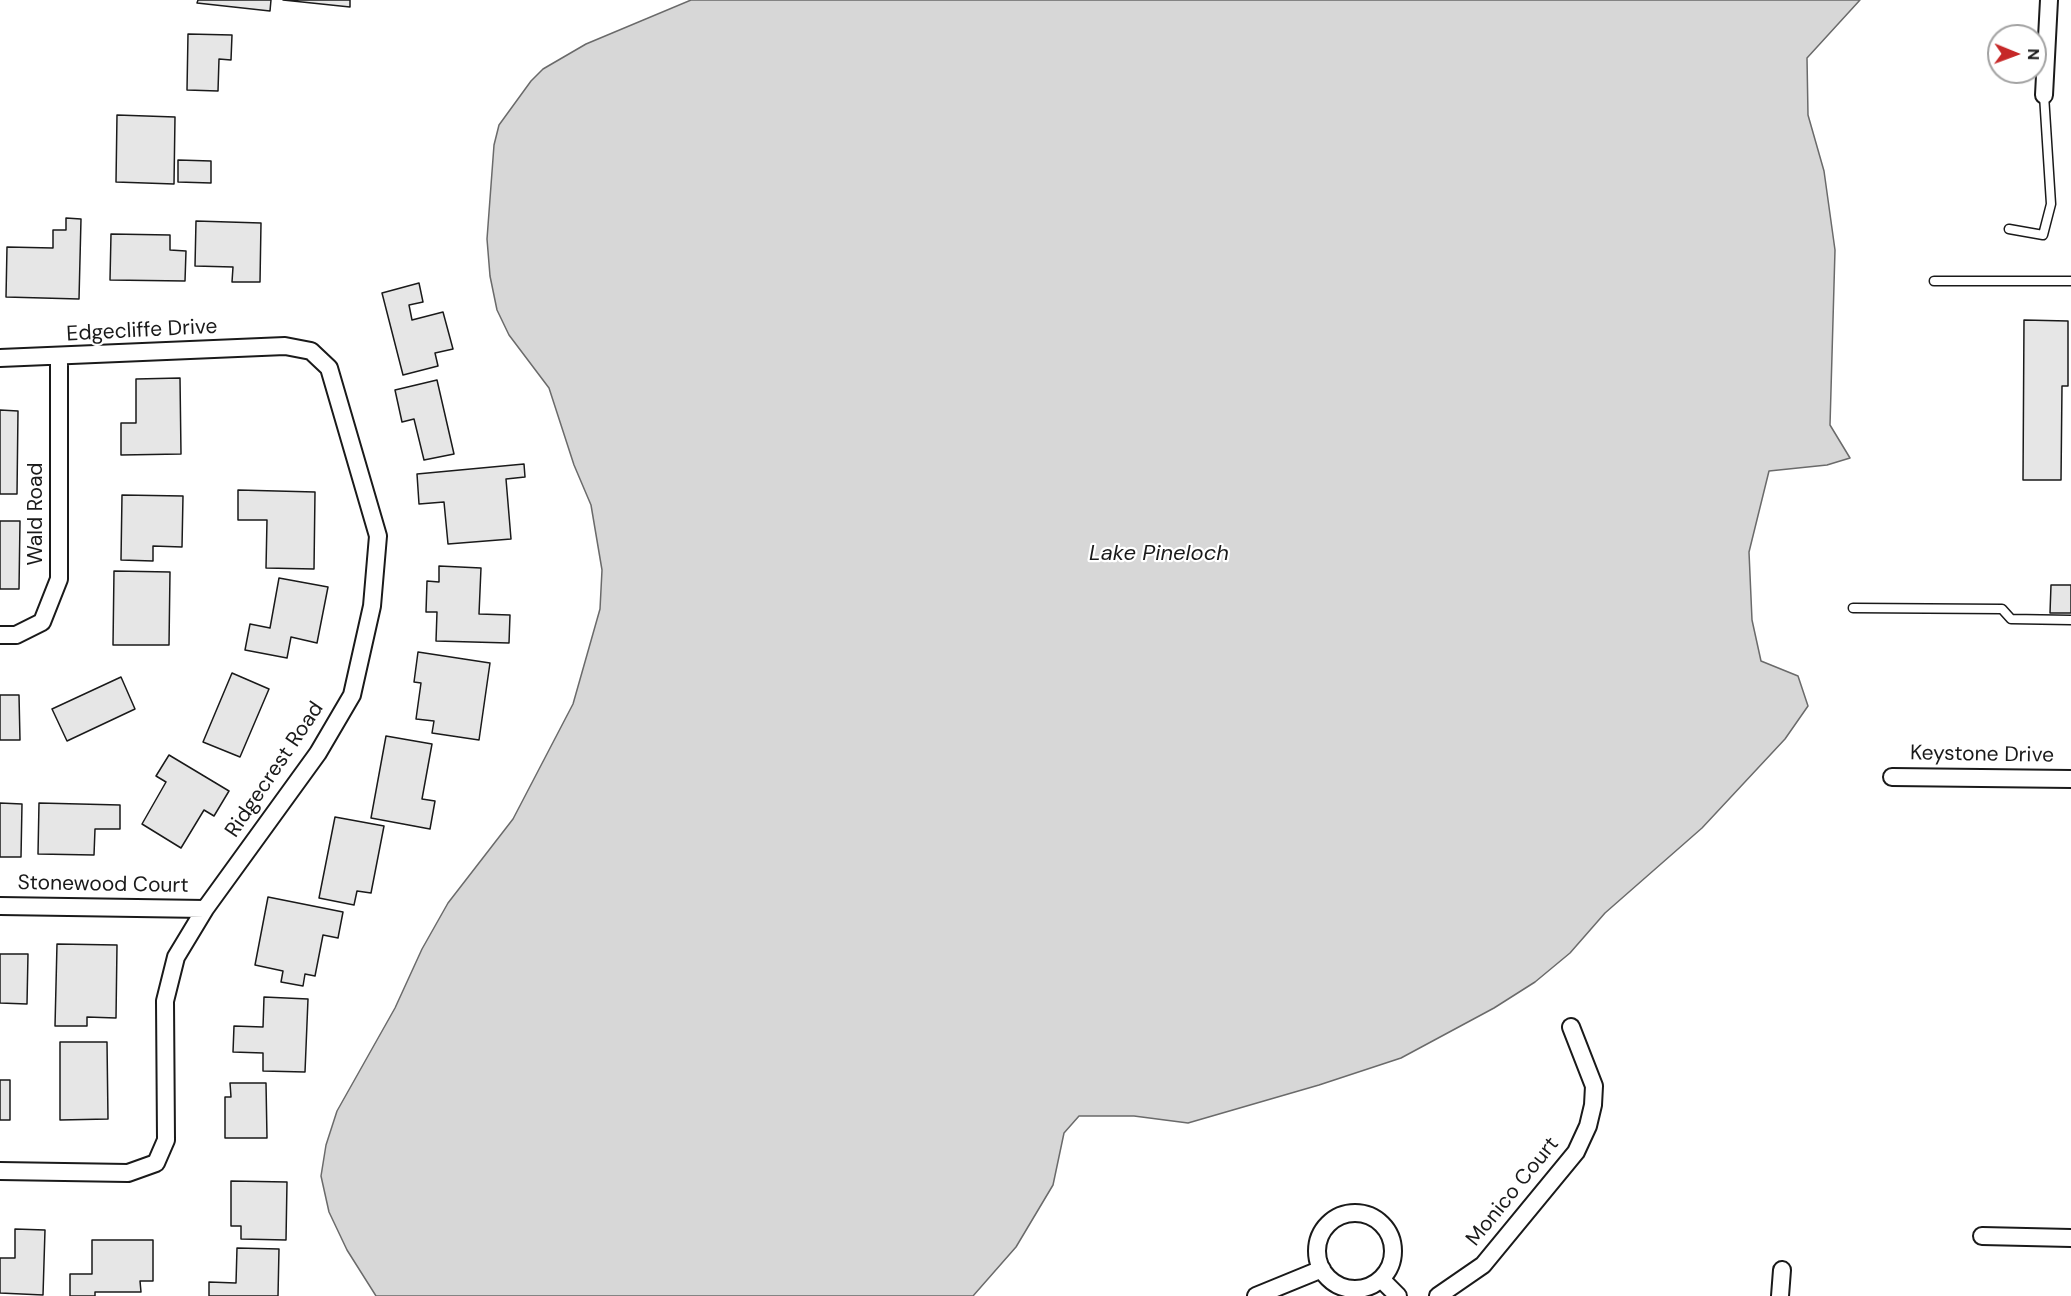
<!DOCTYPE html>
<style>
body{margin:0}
#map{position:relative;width:2071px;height:1296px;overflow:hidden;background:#fff;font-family:"DM Sans",sans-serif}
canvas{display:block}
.north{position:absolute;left:1987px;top:24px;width:60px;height:60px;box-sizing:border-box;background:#fff;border:2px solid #a3a3a3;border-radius:50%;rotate:91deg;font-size:16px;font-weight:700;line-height:24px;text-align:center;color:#1a1a1a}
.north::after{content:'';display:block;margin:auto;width:21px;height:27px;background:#c62828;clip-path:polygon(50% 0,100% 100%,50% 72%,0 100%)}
</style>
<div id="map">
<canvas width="2071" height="1296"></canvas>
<div class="north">N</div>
</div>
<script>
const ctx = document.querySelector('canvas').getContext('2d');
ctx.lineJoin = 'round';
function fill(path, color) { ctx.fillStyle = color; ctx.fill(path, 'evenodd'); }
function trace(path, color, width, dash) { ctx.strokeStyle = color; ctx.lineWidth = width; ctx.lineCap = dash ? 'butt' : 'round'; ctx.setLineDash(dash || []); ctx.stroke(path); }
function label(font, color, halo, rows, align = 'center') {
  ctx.font = font + ' "DM Sans",sans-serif'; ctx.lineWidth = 4.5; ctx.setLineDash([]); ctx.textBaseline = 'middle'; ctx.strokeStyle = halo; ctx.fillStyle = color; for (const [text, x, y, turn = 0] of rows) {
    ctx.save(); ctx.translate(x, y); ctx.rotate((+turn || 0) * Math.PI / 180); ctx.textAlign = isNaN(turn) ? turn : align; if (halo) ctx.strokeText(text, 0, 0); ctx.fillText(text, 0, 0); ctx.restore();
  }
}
const water = new Path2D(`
 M 691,0 L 1860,0 L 1807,58 L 1808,115 L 1824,171 L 1835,250 L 1830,425 L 1850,458 L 1827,465 L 1769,471 L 1749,552 L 1752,620 L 1761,661 L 1798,676 L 1808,706 L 1785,739 L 1702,828 L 1605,913 L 1570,953 L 1535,982 L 1494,1008 L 1401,1058 L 1319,1085 L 1188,1123 L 1134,1116 L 1079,1116 L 1064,1133 L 1053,1185 L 1016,1247 L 973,1296 L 376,1296 L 347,1250 L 329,1212 L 321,1176 L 326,1145 L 337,1111 L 395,1008 L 422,949 L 448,903 L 513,819 L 573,704 L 600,609 L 602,570 L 591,505 L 574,465 L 549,388 L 509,335 L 497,310 L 490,276 L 487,239 L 494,145 L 499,125 L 531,81 L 543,69 L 586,44 Z`);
fill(water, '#d7d7d7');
trace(water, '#6a6a6a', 1.5);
const building = new Path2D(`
 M 198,0 L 271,0 L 270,11 L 197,3 Z
 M 283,0 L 350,0 L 350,7 Z
 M 188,34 L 232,35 L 231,60 L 219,59 L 218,91 L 187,90 Z
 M 117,115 L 175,117 L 174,184 L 116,182 Z
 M 178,160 L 211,161 L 211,183 L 178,182 Z
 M 66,218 L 81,219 L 79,299 L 6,297 L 7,247 L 53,248 L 53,230 L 66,230 Z
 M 196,221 L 261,223 L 260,282 L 232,282 L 233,267 L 195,266 Z
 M 111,234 L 170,235 L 170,250 L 186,251 L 185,281 L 110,280 Z
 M 419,283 L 423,302 L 409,305 L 412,320 L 443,312 L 453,349 L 435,353 L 438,366 L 403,375 L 382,293 Z
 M 2024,320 L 2068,321 L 2068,386 L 2062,386 L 2061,480 L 2023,480 Z
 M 180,378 L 181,454 L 121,455 L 121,423 L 136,423 L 136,379 Z
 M 437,380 L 454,454 L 424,460 L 414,419 L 402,422 L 395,390 Z
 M 0,410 L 18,411 L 17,494 L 0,494 Z
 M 524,464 L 525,477 L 506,479 L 511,539 L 448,544 L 444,502 L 419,504 L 417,474 Z
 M 238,490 L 315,492 L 314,569 L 266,568 L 267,520 L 238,520 Z
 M 122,495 L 183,496 L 182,547 L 153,546 L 153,561 L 121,560 Z
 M 0,521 L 20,521 L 19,589 L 0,589 Z
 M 439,566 L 481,568 L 479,614 L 510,615 L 509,643 L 436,641 L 437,612 L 426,612 L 427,581 L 439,582 Z
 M 114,571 L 170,572 L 169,645 L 113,645 Z
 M 279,578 L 328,587 L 317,643 L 291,637 L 287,658 L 245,650 L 250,624 L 270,628 Z
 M 2051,585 L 2071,585 L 2071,613 L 2050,613 Z
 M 418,652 L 490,663 L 479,740 L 432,733 L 434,721 L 416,719 L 421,683 L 414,682 Z
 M 232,673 L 269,689 L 240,757 L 203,742 Z
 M 121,677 L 135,709 L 67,741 L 52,709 Z
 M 0,695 L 19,695 L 20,740 L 0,740 Z
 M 386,736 L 432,744 L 422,799 L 435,801 L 430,829 L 371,818 Z
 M 169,755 L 229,791 L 214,816 L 204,810 L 181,848 L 142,824 L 166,782 L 156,776 Z
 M 0,803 L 22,804 L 21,857 L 0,857 Z
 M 39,803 L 120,805 L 120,829 L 95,829 L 94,855 L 38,854 Z
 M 335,817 L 384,826 L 371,893 L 357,891 L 354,905 L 319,898 Z
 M 268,897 L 343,912 L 338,938 L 323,935 L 315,976 L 305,974 L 303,986 L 281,982 L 283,971 L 255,965 Z
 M 57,944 L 117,945 L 116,1018 L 87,1017 L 87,1026 L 55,1026 Z
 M 0,954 L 28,954 L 27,1004 L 0,1003 Z
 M 264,997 L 308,999 L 305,1072 L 263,1071 L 263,1053 L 233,1052 L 234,1026 L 263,1027 Z
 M 60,1042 L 107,1042 L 108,1119 L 60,1120 Z
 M 0,1080 L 10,1080 L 10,1120 L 0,1120 Z
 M 230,1083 L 266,1083 L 267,1138 L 225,1138 L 225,1097 L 231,1097 Z
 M 231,1181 L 287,1182 L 286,1240 L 241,1239 L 241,1226 L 231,1226 Z
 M 15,1229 L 45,1230 L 43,1295 L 0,1293 L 0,1258 L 15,1258 Z
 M 92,1240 L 153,1240 L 153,1281 L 140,1281 L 141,1292 L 95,1292 L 95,1296 L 70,1296 L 70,1274 L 92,1274 Z
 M 237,1248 L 279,1249 L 278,1296 L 209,1296 L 209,1282 L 236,1283 Z`);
fill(building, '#e6e6e6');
trace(building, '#1a1a1a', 1.5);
const service = new Path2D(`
 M 2009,229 L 2043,235 L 2051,204 L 2044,95
 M 1934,281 L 2071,281
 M 1853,608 L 2002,609 L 2011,619 L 2071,620`);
const minor = new Path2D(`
 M 2044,95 L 2049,0
 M 0,358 L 285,346 L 311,351 L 329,368 L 378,536 L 372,606 L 352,695 L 318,753 L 205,909 L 176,957 L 165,1001 L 166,1140 L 156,1163 L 128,1173 L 0,1171
 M 0,635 L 16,635 L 42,622 L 59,579 L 59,357
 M 1892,777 L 2071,779
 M 0,906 L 205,909
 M1317 1251a38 38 0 1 1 76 0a38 38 0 1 1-76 0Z
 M 1982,1236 L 2071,1238
 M 1381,1279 L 1398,1296
 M 1256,1296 L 1322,1269
 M 1438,1296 L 1483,1265 L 1576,1152 L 1588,1126 L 1593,1105 L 1594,1086 L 1571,1027
 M 1780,1296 L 1782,1270`);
trace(service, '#1a1a1a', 11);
trace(minor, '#1a1a1a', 20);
trace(service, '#fff', 8);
trace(minor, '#fff', 16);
label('21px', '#1a1a1a', '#fff', [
 ["Edgecliffe Drive",142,331,-3],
 ["Wald Road",36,514,-90],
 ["Keystone Drive",1982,755,1],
 ["Ridgecrest Road",275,770,-56],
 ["Stonewood Court",103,885,1],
 ["Monico Court",1513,1192,-51]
]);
label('italic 22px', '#1a1a1a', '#fff', [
 ["Lake Pineloch",1159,554]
]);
</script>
